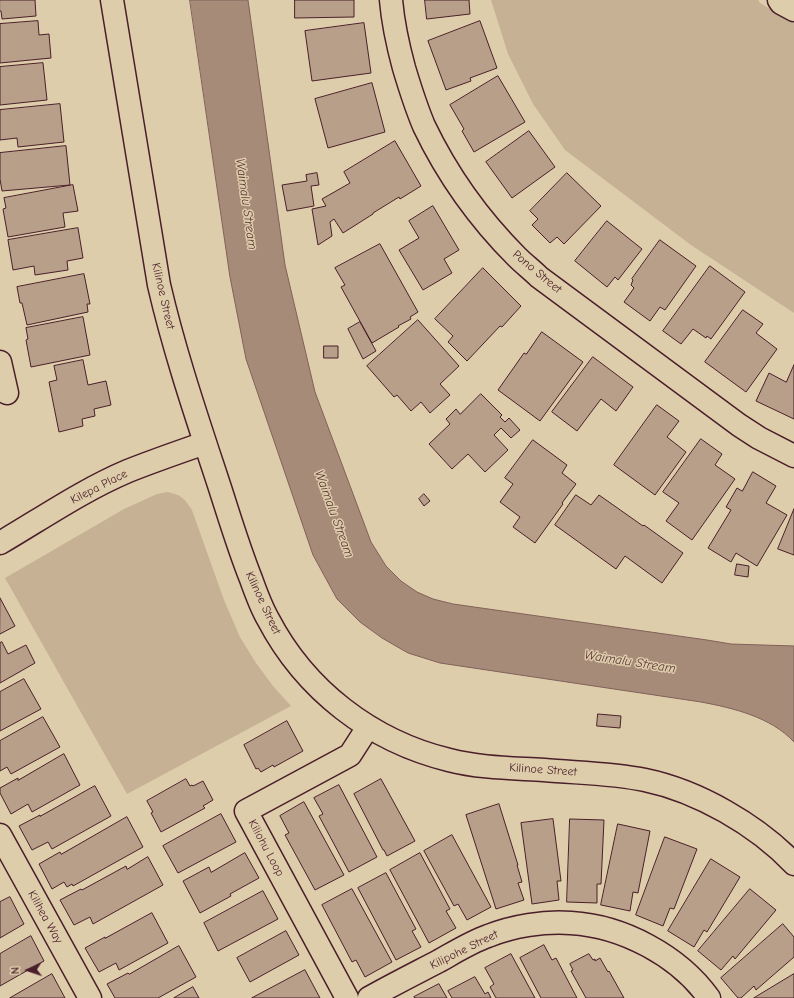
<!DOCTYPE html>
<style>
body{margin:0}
#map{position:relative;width:794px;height:998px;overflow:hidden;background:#decdaa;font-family:"Comic Neue",sans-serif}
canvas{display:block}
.north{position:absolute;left:8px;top:950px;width:40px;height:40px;-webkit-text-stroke:3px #decdaa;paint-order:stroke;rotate:267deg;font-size:11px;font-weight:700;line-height:16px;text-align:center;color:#4a1f2b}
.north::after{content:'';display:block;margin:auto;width:14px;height:18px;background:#4a1f2b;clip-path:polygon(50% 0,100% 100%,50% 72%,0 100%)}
</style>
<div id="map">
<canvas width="794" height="998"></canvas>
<div class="north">N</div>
</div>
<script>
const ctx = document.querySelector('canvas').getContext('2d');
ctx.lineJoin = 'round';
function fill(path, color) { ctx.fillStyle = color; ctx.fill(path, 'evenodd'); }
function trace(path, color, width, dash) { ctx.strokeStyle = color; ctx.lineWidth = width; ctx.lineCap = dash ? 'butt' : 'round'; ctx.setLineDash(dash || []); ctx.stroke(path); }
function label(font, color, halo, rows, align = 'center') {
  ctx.font = font + ' "Comic Neue",sans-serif'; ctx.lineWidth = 3; ctx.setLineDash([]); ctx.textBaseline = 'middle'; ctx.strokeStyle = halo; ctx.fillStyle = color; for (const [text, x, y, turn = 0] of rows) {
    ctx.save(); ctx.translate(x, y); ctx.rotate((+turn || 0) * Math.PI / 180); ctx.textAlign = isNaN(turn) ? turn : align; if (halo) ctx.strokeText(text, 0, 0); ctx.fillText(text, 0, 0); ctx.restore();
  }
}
fill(new Path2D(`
 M 491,0 L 758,0 L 760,3 L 794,23 L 794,313 L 691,245 L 565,150 L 533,104 L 508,54 Z
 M 167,492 C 182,495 184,498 192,510 L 224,600 L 240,637 L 256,663 L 273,686 L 291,706 L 127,794 L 5,578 L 124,509 L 157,494 Z`), '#c6b195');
const water = new Path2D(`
 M 190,0 L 248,0 L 285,265 L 315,392 L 371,542 L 386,566 L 401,581 L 417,592 L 433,599 L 453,604 L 707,640 L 731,644 L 794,646 L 794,742 C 771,717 733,708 701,702 L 440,663 L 408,653 L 382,638 L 360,622 L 337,599 L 313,555 L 246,359 L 230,277 Z`);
fill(water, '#a68b79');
trace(water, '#81605a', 1);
const building = new Path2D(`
 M 0,0 L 35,0 L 36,16 L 2,19 L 1,11 L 0,11 Z
 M 295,0 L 354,0 L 354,17 L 295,18 Z
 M 425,0 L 469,0 L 470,14 L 427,19 Z
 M 38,21 L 39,35 L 49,34 L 51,58 L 0,63 L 0,24 Z
 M 480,21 L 497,68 L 470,78 L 471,81 L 446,90 L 428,41 Z
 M 364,23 L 371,73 L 312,81 L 305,31 Z
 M 43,63 L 47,100 L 0,105 L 0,67 Z
 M 498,76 L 525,122 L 474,152 L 462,131 L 464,129 L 450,105 Z
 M 372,83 L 385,132 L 328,148 L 315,99 Z
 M 60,104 L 64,142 L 18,147 L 17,138 L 0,140 L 0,110 Z
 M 529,131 L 555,167 L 512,198 L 486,162 Z
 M 395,141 L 421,186 L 400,199 L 399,197 L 373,213 L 373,214 L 343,233 L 334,219 L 330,222 L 332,236 L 318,245 L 312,209 L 326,206 L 322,199 L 350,183 L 344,172 Z
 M 66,146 L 70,185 L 2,191 L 0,179 L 0,153 Z
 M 317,173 L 319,185 L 311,186 L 314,206 L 287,211 L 282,185 L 307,181 L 306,175 Z
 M 567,173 L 601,206 L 564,244 L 557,237 L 550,243 L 532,225 L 538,219 L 530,211 Z
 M 73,185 L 78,211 L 63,213 L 65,227 L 8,237 L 3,209 L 6,208 L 4,198 Z
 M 433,206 L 459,250 L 444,259 L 452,273 L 423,290 L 399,250 L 419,238 L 409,221 Z
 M 607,221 L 642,249 L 618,280 L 615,277 L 607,287 L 575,261 Z
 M 78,228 L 83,258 L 67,261 L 68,270 L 35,275 L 34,266 L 13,270 L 8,240 Z
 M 660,240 L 696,266 L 665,310 L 660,307 L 650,321 L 624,302 L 634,288 L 631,285 L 633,280 L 632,279 Z
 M 380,244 L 418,312 L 410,317 L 411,319 L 398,326 L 399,327 L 372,343 L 341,287 L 345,285 L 335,268 Z
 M 710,266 L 745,292 L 711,339 L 707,336 L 706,338 L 693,329 L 681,344 L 663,331 Z
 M 483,268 L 521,306 L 502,327 L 500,326 L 467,361 L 448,342 L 453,336 L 435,319 Z
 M 84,274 L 90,304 L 87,304 L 88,312 L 27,325 L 22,303 L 20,303 L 17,287 Z
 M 743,310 L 763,324 L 756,333 L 777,349 L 746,392 L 705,362 Z
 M 83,317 L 90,355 L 31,367 L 26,340 L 28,339 L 26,328 Z
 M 418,320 L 459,366 L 440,384 L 450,395 L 430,413 L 421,402 L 411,411 L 397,395 L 394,397 L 367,366 Z
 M 360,322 L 376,351 L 363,359 L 348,329 Z
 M 542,332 L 583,362 L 540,421 L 498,390 L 524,353 L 526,354 Z
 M 324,346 L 338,346 L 338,358 L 324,358 Z
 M 593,357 L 633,387 L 616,411 L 601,399 L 577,431 L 552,412 Z
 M 83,360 L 88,385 L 106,381 L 111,405 L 94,409 L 95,416 L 82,419 L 83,426 L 59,432 L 49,382 L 57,380 L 54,366 Z
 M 794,365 L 794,419 L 756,401 L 769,373 L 786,382 Z
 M 481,394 L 502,415 L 500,417 L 505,422 L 509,418 L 520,430 L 511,438 L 501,428 L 494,435 L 508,450 L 485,472 L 468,454 L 452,469 L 429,444 L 450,424 L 446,419 L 456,409 L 460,414 Z
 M 657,405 L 679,421 L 667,437 L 686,452 L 655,495 L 614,465 Z
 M 701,439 L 722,454 L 715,465 L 735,479 L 692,540 L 666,521 L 679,503 L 663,492 Z
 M 533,440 L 567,465 L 562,473 L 576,484 L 562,503 L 563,504 L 535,543 L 513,527 L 520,517 L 500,502 L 513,484 L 505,478 Z
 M 753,472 L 776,486 L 766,503 L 787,515 L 757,566 L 736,553 L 731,562 L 708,548 L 731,510 L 726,507 L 737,488 L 742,491 Z
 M 424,494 L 430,501 L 424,506 L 419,499 Z
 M 576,495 L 591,505 L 599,495 L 643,526 L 644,525 L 683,553 L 662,583 L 625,556 L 616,569 L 555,525 Z
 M 794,509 L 794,555 L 778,549 Z
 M 737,564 L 749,566 L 748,577 L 735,575 Z
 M 0,598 L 15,626 L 0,634 Z
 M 2,642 L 8,654 L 26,645 L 35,663 L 0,683 L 0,643 Z
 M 24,679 L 41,709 L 0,731 L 0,692 Z
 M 598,714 L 621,716 L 620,728 L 597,726 Z
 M 43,717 L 60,747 L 11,774 L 7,767 L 0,771 L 0,741 Z
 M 287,721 L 303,751 L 274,767 L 273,765 L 261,772 L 258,768 L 256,769 L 244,745 Z
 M 64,754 L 80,785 L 32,812 L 28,804 L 11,814 L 0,793 L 0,788 L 18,778 L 18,780 Z
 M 186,779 L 190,786 L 192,785 L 193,786 L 203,781 L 213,800 L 203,806 L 205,808 L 161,832 L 151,813 L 153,812 L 147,801 Z
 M 381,779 L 415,841 L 387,856 L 384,850 L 383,850 L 354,794 Z
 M 339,785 L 377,857 L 349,872 L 319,816 L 323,814 L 314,798 Z
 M 95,786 L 111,816 L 52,849 L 48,842 L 32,850 L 19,826 L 40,815 L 40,816 Z
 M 304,802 L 344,875 L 315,890 L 285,835 L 289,833 L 280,816 Z
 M 499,804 L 518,865 L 517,865 L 522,882 L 518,883 L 524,900 L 496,909 L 466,815 Z
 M 221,814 L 236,842 L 178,873 L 163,846 Z
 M 127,817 L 143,847 L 73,886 L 72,884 L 67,887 L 64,882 L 52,889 L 39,864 L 60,852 L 61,854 Z
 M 553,819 L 561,881 L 557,881 L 559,900 L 532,904 L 521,823 Z
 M 570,819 L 604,820 L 601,884 L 597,884 L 597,903 L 567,902 Z
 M 618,824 L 650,831 L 638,893 L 633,892 L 630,911 L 601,905 Z
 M 452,835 L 491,907 L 467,920 L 458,904 L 454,906 L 424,851 Z
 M 665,837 L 697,849 L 674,909 L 670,908 L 663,926 L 636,915 Z
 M 245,853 L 259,878 L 230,894 L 231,896 L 200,913 L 183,881 L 209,867 L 211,872 Z
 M 420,853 L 450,909 L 446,911 L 456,928 L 429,943 L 390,870 Z
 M 148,857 L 163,885 L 93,924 L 90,917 L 74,925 L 60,900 L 81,889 L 82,890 L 126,866 L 127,869 Z
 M 711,859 L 740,877 L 707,932 L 704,930 L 694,947 L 668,931 Z
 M 386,873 L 416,929 L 412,931 L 421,947 L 396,960 L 358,888 Z
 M 352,889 L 392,962 L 365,977 L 356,960 L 352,962 L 322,905 Z
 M 750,889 L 776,910 L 735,959 L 733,956 L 721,970 L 698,951 Z
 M 263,891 L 278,919 L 218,951 L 204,923 Z
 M 10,897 L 24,924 L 0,938 L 0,902 Z
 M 152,913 L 168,943 L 119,970 L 116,963 L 99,972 L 85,948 L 105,937 L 105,938 Z
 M 783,924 L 794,937 L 794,957 L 756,990 L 754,986 L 741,998 L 738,998 L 721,978 Z
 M 286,931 L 299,955 L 250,982 L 237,958 Z
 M 31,936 L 44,961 L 0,986 L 0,954 Z
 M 544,945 L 552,960 L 556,958 L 577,998 L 541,998 L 520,958 Z
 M 179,946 L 196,977 L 158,998 L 115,998 L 107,984 L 128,973 L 129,974 Z
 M 511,954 L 535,998 L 496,998 L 490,987 L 494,984 L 485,968 Z
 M 589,954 L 593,960 L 595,959 L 595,961 L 600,958 L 608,972 L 609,971 L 624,998 L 586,998 L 571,971 L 573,970 L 570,964 Z
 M 305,970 L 320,998 L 252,998 Z
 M 52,974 L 65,998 L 10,998 Z
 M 794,974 L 794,998 L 754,998 Z
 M 475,977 L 485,994 L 488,992 L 491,998 L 452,998 L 448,991 Z
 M 439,984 L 447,998 L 415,998 L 414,997 Z
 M 193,987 L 199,998 L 174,998 Z`);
fill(building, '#b79f89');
trace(building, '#4a1f2b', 1);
const minor = new Path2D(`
 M 112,0 L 159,285 C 175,354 198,421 220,488 C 230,519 239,549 251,579 C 256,593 261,607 268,619 C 305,690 371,741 449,760 C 480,768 513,768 544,770 C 578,773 612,773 645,780 C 698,791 757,825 794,864
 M 391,0 C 393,23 398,46 404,68 C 410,88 416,107 424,126 C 447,174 479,219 517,257 C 524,264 532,270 539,277 L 739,425 L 759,438 L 794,456
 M 779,0 L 781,3 L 794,10
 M 0,362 L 7,393
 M 0,543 C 41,519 83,490 128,471 C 153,461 179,452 205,443
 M 0,835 L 90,998
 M 347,998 L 246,811 L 350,755 L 368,727
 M 369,998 C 392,985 416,973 439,961 C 455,952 471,942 488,936 C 513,926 544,921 571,923 C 623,926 679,956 709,998`);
trace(minor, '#4a1f2b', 25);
trace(minor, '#decdaa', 22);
label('12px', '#4a1f2b', '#decdaa', [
 ["Pono Street",537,272,40],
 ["Kilinoe Street",163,296,77],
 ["Kilepa Place",99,487,-27],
 ["Kilinoe Street",263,603,65],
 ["Kilinoe Street",543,770,4],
 ["Kiliohu Loop",266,848,62],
 ["Kilihea Way",45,917,61],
 ["Kilipohe Street",464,950,-26]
]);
label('italic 13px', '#5c353b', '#decdaa', [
 ["Waimalu Stream",246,204,82],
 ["Waimalu Stream",334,514,70],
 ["Waimalu Stream",630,662,9]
]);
</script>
